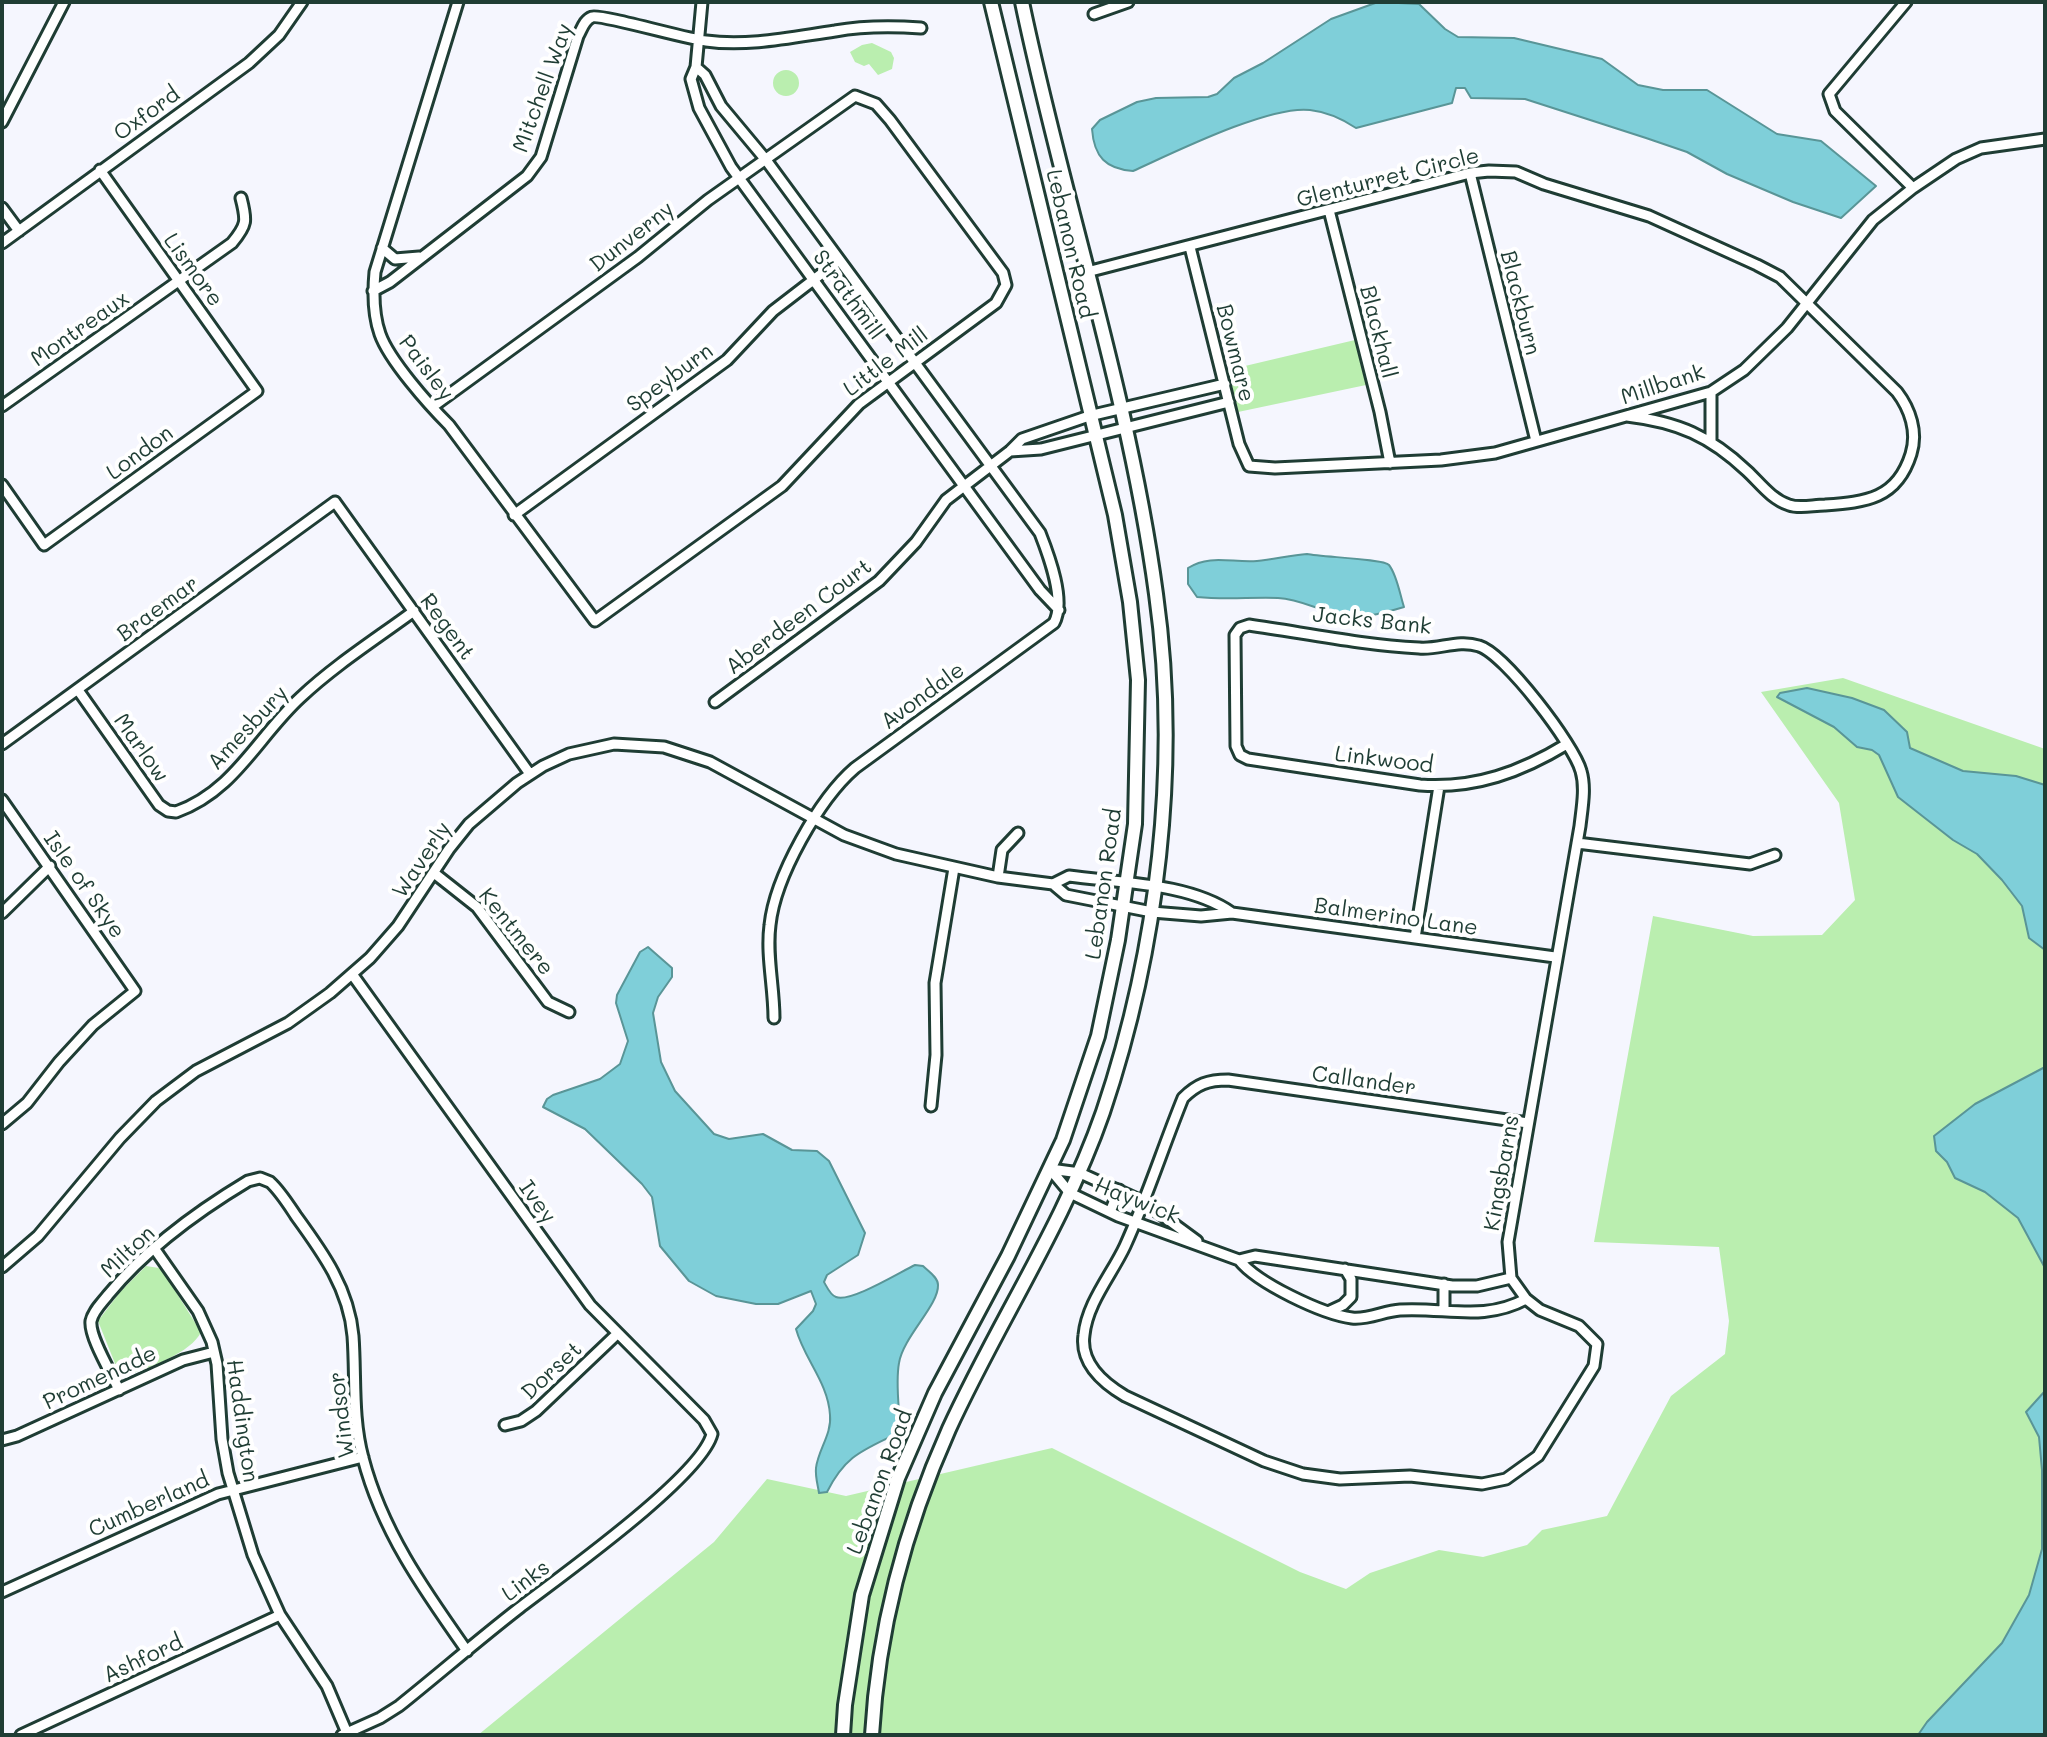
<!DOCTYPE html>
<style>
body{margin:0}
#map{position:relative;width:2047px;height:1737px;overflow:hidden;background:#f5f6fe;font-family:Mali,sans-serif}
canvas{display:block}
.frame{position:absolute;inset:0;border:4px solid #1f3d34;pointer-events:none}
</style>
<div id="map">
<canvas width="2047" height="1737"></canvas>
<div class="frame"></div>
</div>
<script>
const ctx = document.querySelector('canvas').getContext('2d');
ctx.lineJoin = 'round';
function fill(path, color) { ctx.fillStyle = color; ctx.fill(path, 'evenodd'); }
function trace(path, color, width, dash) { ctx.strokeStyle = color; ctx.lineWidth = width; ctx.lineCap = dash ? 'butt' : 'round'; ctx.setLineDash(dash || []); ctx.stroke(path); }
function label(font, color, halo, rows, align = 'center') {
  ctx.font = font + ' Mali,sans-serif'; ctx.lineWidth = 8; ctx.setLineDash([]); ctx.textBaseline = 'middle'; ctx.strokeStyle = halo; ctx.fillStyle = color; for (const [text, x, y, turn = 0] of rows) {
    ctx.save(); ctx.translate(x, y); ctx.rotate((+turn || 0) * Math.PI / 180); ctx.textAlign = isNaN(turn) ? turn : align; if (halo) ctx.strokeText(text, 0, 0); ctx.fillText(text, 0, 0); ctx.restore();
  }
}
fill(new Path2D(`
 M 872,43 L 891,52 L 894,58 L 892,69 L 878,75 L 869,64 L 864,66 L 855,62 L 850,52 L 862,45 Z
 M773 83a13 13 0 1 1 26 0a13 13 0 1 1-26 0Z
 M 1355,340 L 1366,385 L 1238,412 L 1228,370 Z
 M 1843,678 L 2045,749 L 2045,1735 L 478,1735 L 714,1542 L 767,1479 L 846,1496 L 1052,1448 L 1300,1572 L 1346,1589 L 1370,1573 L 1439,1550 L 1483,1557 L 1527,1545 L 1542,1530 L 1607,1516 L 1671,1396 L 1725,1354 L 1729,1321 L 1719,1247 L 1594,1242 L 1653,916 L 1753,936 L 1822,935 L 1855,900 L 1839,803 L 1761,692 Z
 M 146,1266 L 159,1268 L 164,1273 L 201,1332 C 192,1352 148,1369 127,1375 L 116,1366 L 98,1321 L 120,1292 Z`), '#baeeaf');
const water = new Path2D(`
 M 1378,2 L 1419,4 L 1445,29 L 1458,37 L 1514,38 L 1602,59 L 1638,85 L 1663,90 L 1707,90 L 1777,134 L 1821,141 L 1876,186 L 1841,218 L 1793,202 L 1727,174 L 1687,152 L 1646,138 L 1525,99 L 1471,98 L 1465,88 L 1456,88 L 1452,103 L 1356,128 C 1341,118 1328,112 1310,110 C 1269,105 1173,153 1133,171 C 1106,169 1094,157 1092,129 L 1100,120 L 1137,102 L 1156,98 L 1208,97 L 1217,94 L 1234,78 L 1263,63 L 1331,19 Z
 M 1307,554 C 1321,557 1384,559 1389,565 C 1397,575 1400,595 1404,607 C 1387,612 1367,618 1349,616 C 1324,614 1303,599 1278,598 C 1250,597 1226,600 1197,597 L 1188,584 L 1188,568 C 1210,554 1232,563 1257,561 C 1273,560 1290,555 1307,554 Z
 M 1807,688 L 1852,698 L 1884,710 L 1907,732 L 1910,748 L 1963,771 L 2016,776 L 2045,785 L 2045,950 L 2029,938 L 2022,906 L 2002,880 L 1977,854 L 1953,840 L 1898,797 L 1879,755 L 1872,750 L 1857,747 L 1834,727 L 1777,697 L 1780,693 Z
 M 648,947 L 672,968 L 672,977 L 658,997 L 653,1013 L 661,1062 L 675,1091 L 714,1134 L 729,1139 L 763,1134 L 792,1150 L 817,1151 L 829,1161 L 865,1233 L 858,1255 L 827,1275 L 824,1282 C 827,1287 830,1295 836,1297 C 850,1303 900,1272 915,1265 L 923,1266 C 928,1271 938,1277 938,1285 C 939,1305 903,1337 899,1363 C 895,1385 900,1410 900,1432 C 864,1450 846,1454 827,1492 L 819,1493 C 818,1486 815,1476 816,1468 C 818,1450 832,1434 830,1415 C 828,1382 804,1359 796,1329 L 813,1311 L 816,1304 L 811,1291 L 778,1304 L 756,1304 L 716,1296 L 689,1281 L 660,1246 L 652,1197 L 642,1184 L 585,1129 L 543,1107 L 547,1099 L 553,1095 L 600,1079 L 620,1064 L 628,1041 L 616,1003 L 617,995 L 640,952 Z
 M 2045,1067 L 2045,1268 L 2018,1218 L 1985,1192 L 1955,1178 L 1947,1162 L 1936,1151 L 1934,1136 L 1975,1104 Z
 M 2045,1391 L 2045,1735 L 1918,1735 L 1927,1722 L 2002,1643 L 2029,1595 L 2042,1549 L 2042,1470 L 2039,1437 L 2026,1412 Z`);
fill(water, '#7fcfd9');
trace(water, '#599597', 2);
const minor = new Path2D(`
 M 702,2 L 696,67 L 691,79 L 699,108 L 731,167 L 1040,590 L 1059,610
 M 1906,2 L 1829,94 L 1835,111 L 1913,188
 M 1094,14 L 1128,2
 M 696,67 L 705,75 L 721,106 L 766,160 L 1040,533 C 1049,556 1066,601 1054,623 L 855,768 C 819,799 775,877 770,925 C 766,955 774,987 774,1018
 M 2,122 L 64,2
 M 1470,173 L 1536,441
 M 2,208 L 19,231
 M 1329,210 L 1380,412 L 1390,463
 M 2,243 L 249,63 L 279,35 L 302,2
 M 1190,247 L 1239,444 L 1249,466 L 1275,468 L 1441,460 L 1495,453 L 1711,392 L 1744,370 L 1787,328 L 1873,220 L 1913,188 L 1956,159 L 1981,148 L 2045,139
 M 382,248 L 395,259 L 419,257
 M 1087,272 L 1470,173 L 1489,171 L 1516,172 L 1544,184 L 1649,216 L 1757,265 L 1780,277 L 1897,392 C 1910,409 1918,432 1911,454 C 1897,499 1866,502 1825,505 C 1813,505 1800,509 1789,505 C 1771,499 1760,483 1747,471 C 1710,436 1678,422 1627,416
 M 373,291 L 390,282 L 527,176 L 541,157 L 578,36 C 582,29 584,20 592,17 C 601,14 687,39 706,41 C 748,47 793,37 835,31 C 863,26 892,26 921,28
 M 2,406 L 232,243 C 247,225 247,221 241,198
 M 432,407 L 638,257 L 708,200 L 855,96 L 876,104 L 890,120 L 1003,273 L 1006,285 L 996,303 L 859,404 L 782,486 L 595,621 L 449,425 C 429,405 389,360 380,334 C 373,314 373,293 375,272 L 458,2
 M 1711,441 L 1711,392
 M 1010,451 L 1041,449 L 1229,402
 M 2,485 L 44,545 L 257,391 L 100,170
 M 514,515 L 727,360 L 773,311 L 838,261
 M 78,690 L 159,805 L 168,811 L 176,812 C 235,791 258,736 301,697 C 335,665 376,639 414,611
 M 715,702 L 879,581 L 916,542 L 946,500 L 1010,451 L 1022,439 L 1089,416 L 1225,384
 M 2,744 L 335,502 L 530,774
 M 2,800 L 135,991 L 93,1025 L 59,1062 L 27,1103 L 2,1124
 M 1577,843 L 1750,864 L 1775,855
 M 434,873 L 477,907 L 548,1002 L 569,1012
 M 998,877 L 1002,850 L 1018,833
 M 1053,884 L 1066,895 L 1152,912 L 1201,916 L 1232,913 L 1555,957
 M 2,913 L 50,866
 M 1415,938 L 1439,786
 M 931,1106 L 936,1055 L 935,983 L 954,868
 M 1528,1123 L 1228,1080 C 1208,1080 1197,1084 1183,1098 C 1163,1147 1147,1198 1125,1246 C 1112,1274 1087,1303 1084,1335 C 1080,1363 1103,1383 1125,1396 L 1264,1461 L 1303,1474 L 1340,1479 L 1410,1476 L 1482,1484 L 1506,1479 L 1538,1456 L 1594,1366 L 1597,1344 L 1579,1326 L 1540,1310 L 1526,1299 L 1511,1278 L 1508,1242 L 1580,826 C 1582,808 1586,788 1581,771 C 1574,745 1505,654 1479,646 C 1458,639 1439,650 1419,648 C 1362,645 1305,633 1249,625 L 1240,628 L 1235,635 L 1236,746 L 1240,755 L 1248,759 L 1420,785 C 1475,789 1521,772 1567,744
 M 1050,1169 L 1070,1193 L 1118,1216 L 1239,1260 C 1257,1283 1322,1314 1352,1318 C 1368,1320 1384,1311 1400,1310 C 1446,1307 1483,1322 1526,1299
 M 1050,1169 L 1080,1173 L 1144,1202 L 1197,1241
 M 1110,1212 L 1119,1190
 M 154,1248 L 198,1311 L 212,1342 L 217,1364 L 222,1439 L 228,1473 L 253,1555 L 280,1615 L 327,1686 L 347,1733
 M 1239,1260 L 1255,1256 L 1452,1286 L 1477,1286 L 1511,1278
 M 2,1267 L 38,1236 L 120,1138 L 156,1101 L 196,1071 L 288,1023 L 330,993 L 370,958 L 398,926 L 449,849 L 469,824 L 517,783 L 543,766 L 569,754 L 614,744 L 664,747 L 710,762 L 844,835 L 896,854 L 998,877 L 1053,884 L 1069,876 C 1120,883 1190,883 1232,913
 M 1444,1309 L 1444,1284
 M 1330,1311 L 1343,1305 L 1351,1297 L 1351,1279 L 1345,1269
 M 119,1390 C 112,1374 89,1337 91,1321 C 93,1311 102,1303 108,1295 C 145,1250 198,1211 248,1181 L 260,1178 L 270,1182 C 280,1191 288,1204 296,1216 C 323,1253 349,1289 353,1336 C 356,1377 352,1417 363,1458 C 382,1531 424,1590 467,1651
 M 505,1425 L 521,1421 L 536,1411 L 617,1334
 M 2,1440 L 17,1436 L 183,1360 L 214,1352
 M 2,1592 L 218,1494 L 363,1457
 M 21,1735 L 280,1615
 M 342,1735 L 380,1718 L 399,1706 C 439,1674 478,1640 518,1609 C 558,1578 701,1477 712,1434 L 704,1420 L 590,1305 L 352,974`);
const secondary = new Path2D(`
 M 843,1735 L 845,1705 L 862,1595 L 898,1478 L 935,1393 L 1008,1256 L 1063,1140 L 1098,1036 L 1118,940 L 1135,824 L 1138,680 L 1130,602 L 1115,515 L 991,2
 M 872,1735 C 878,1630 906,1525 949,1429 C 998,1322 1064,1224 1103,1112 C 1158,949 1180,764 1156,594 C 1129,394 1063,199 1022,2`);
trace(minor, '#1f3d34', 15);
trace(secondary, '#1f3d34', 18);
trace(minor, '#fff', 9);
trace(secondary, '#fff', 12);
label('22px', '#1f3d34', '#fff', [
 ["Mitchell Way",543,88,-70],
 ["Oxford",147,114,-36],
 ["Glenturret Circle",1388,178,-14],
 ["Dunverny",632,237,-38],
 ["Lebanon Road",1070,244,77],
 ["Lismore",193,270,54],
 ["Strathmill",848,295,54],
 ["Blackburn",1520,303,76],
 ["Montreaux",80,329,-35],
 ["Blackhall",1378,332,76],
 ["Bowmare",1235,353,76],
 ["Little Mill",886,362,-37],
 ["Paisley",426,368,53],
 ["Speyburn",670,378,-36],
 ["Millbank",1663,385,-18],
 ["London",140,453,-36],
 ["Braemar",158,609,-36],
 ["Aberdeen Court",799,617,-37],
 ["Jacks Bank",1372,621,6],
 ["Regent",447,627,54],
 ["Avondale",923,696,-36],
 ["Amesbury",248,728,-47],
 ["Marlow",141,748,55],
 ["Linkwood",1384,760,7],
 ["Waverly",422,860,-56],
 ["Lebanon Road",1104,884,-82],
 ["Isle of Skye",84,885,55],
 ["Balmerino Lane",1396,917,8],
 ["Kentmere",516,932,51],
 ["Callander",1364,1081,8],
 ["Kingsbarns",1502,1173,-80],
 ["Haywick",1137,1201,22],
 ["Ivey",537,1202,54],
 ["Milton",128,1252,-43],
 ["Dorset",552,1371,-43],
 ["Promenade",100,1378,-25],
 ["Windsor",342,1415,-97],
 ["Haddington",242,1421,82],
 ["Lebanon Road",880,1482,-70],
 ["Cumberland",149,1505,-24],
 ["Links",526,1581,-37],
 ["Ashford",143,1659,-25]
]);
</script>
